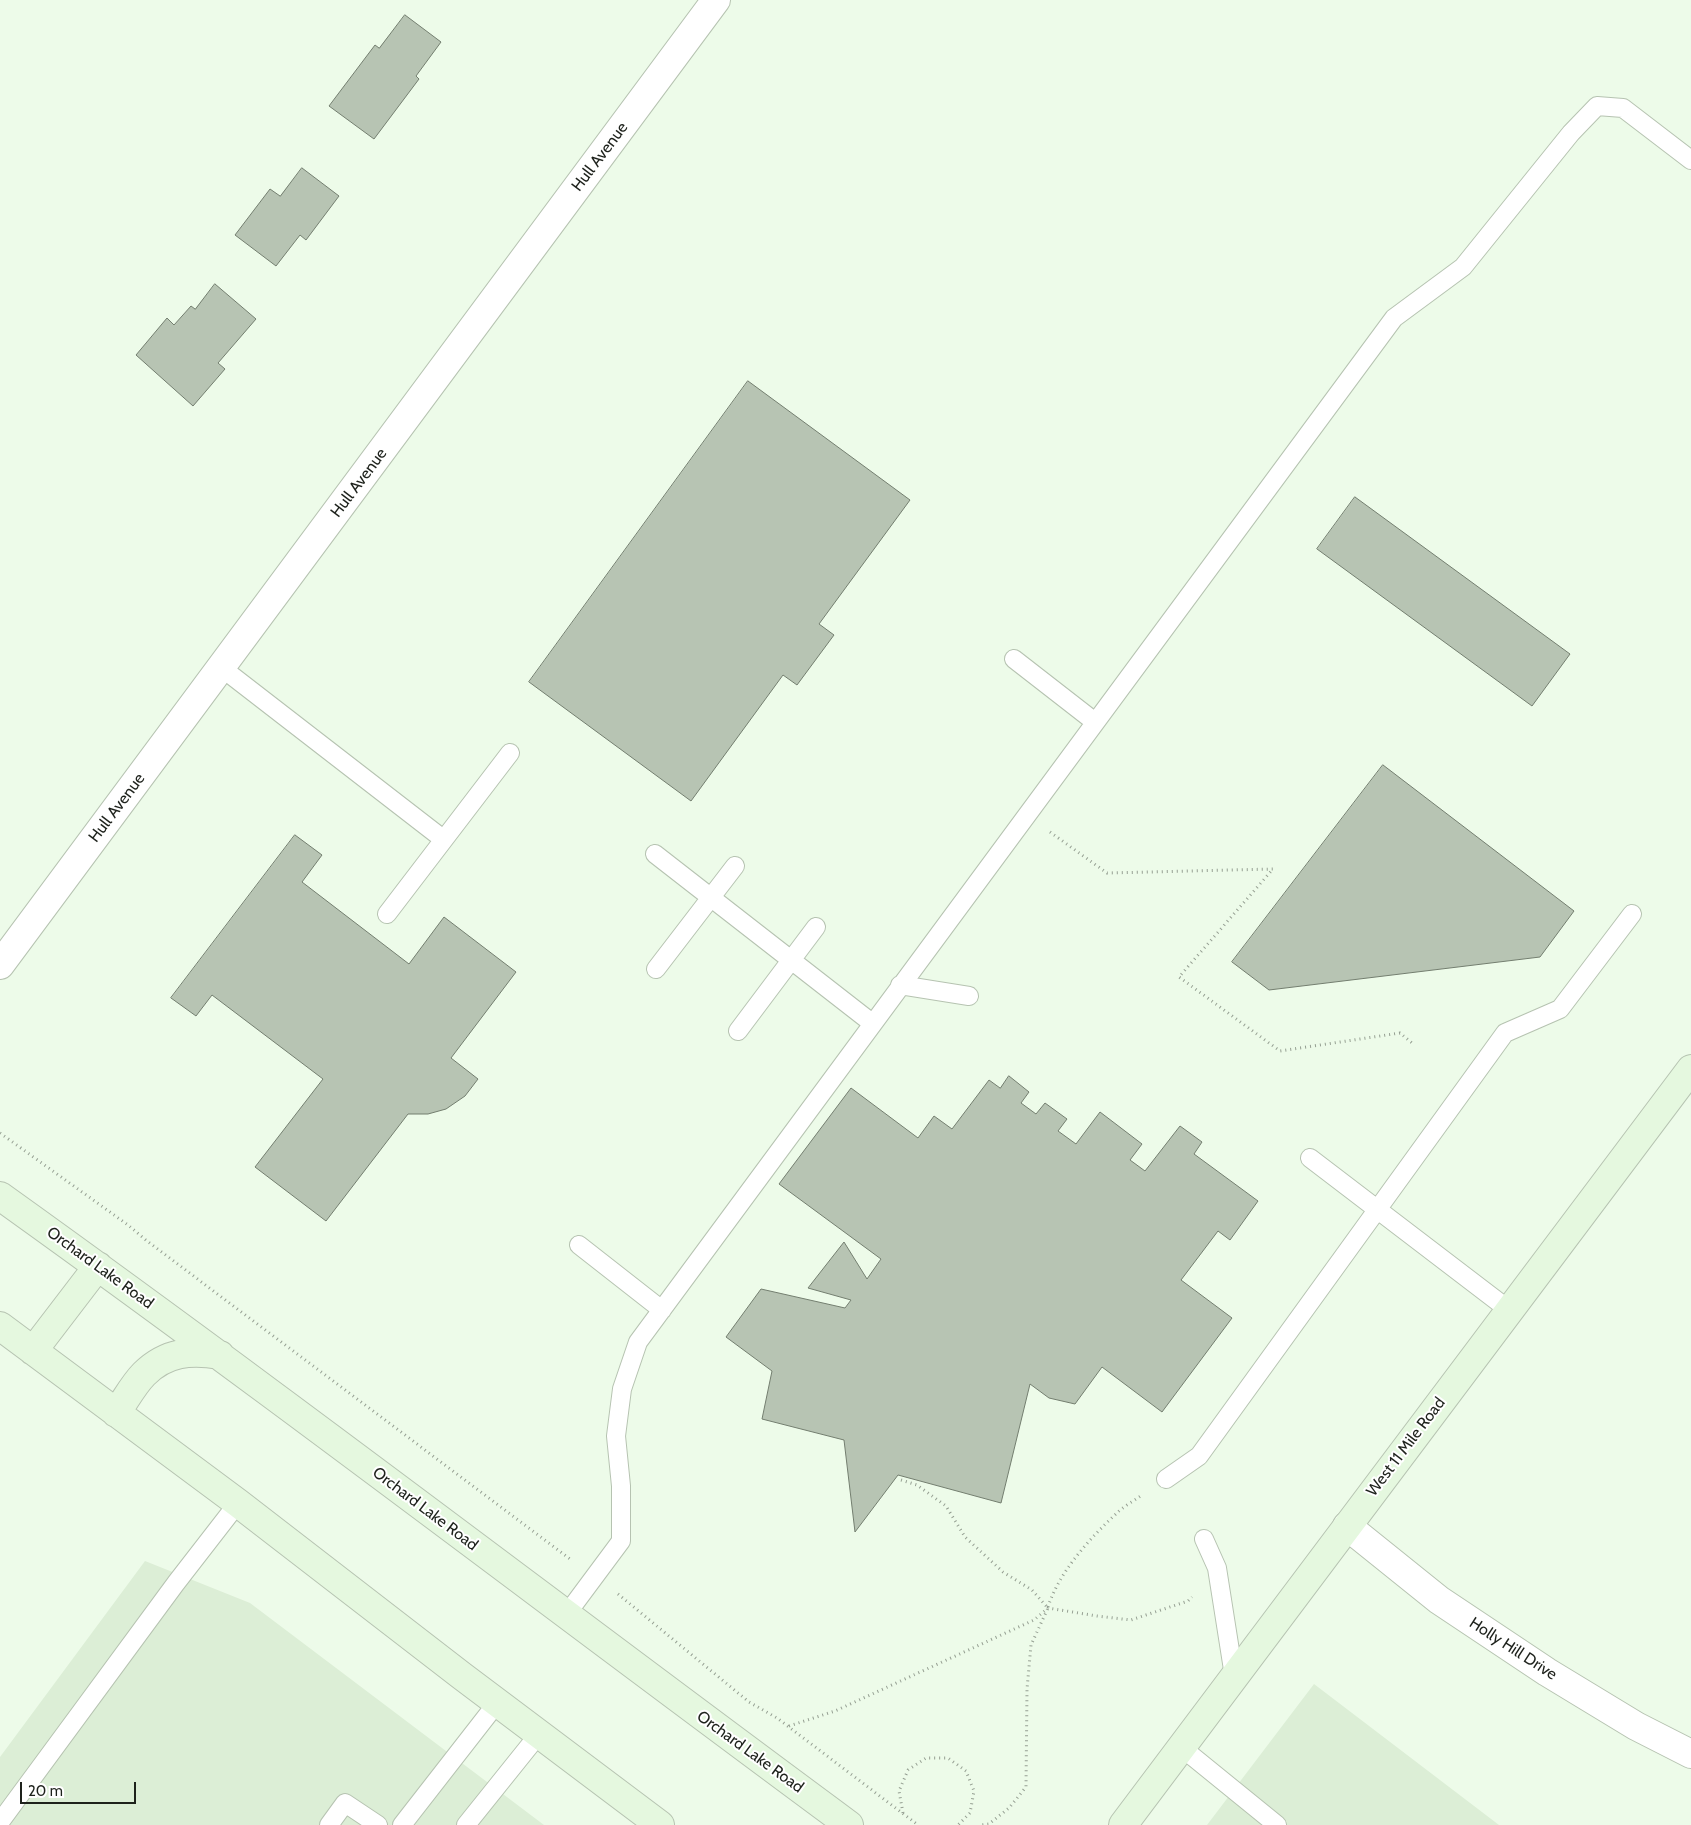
<!DOCTYPE html>
<style>
body{margin:0}
#map{position:relative;width:1691px;height:1825px;overflow:hidden;background:#edfbe9;font-family:Cabin,sans-serif}
canvas{display:block}
.scale{position:absolute;left:20px;top:1782px;width:116px;height:22px;box-sizing:border-box;border:2px solid #1e221c;border-top:0;padding-left:6px;font-size:15px;line-height:18px;white-space:nowrap;color:#1e221c;-webkit-text-stroke:4px #fff;paint-order:stroke}
</style>
<div id="map">
<canvas width="1691" height="1825"></canvas>
<div class="scale">20 m</div>
</div>
<script>
const ctx = document.querySelector('canvas').getContext('2d');
ctx.lineJoin = 'round';
function fill(path, color) { ctx.fillStyle = color; ctx.fill(path, 'evenodd'); }
function trace(path, color, width, dash) { ctx.strokeStyle = color; ctx.lineWidth = width; ctx.lineCap = dash ? 'butt' : 'round'; ctx.setLineDash(dash || []); ctx.stroke(path); }
function label(font, color, halo, rows, align = 'center') {
  ctx.font = font + ' Cabin,sans-serif'; ctx.lineWidth = 4; ctx.setLineDash([]); ctx.textBaseline = 'middle'; ctx.strokeStyle = halo; ctx.fillStyle = color; for (const [text, x, y, turn = 0] of rows) {
    ctx.save(); ctx.translate(x, y); ctx.rotate((+turn || 0) * Math.PI / 180); ctx.textAlign = isNaN(turn) ? turn : align; if (halo) ctx.strokeText(text, 0, 0); ctx.fillText(text, 0, 0); ctx.restore();
  }
}
fill(new Path2D(`
 M 145,1561 L 250,1603 L 544,1825 L 0,1825 L 0,1757 Z
 M 1314,1684 L 1499,1825 L 1207,1825 Z`), '#dceed6');
const building = new Path2D(`
 M 405,15 L 441,42 L 416,76 L 419,79 L 374,139 L 329,106 L 375,45 L 379,48 Z
 M 302,168 L 339,196 L 306,240 L 300,235 L 276,266 L 235,235 L 270,189 L 280,196 Z
 M 215,284 L 256,319 L 218,363 L 225,369 L 193,406 L 136,355 L 167,318 L 174,325 L 191,306 L 195,309 Z
 M 748,381 L 910,500 L 819,624 L 834,635 L 797,685 L 783,675 L 691,801 L 529,682 Z
 M 1355,497 L 1570,654 L 1532,706 L 1317,549 Z
 M 1383,765 L 1574,911 L 1540,957 L 1269,990 L 1232,962 Z
 M 295,835 L 322,855 L 302,882 L 409,964 L 444,917 L 516,972 L 451,1058 L 478,1079 L 465,1096 L 446,1109 L 428,1114 L 408,1114 L 326,1221 L 255,1167 L 323,1079 L 212,995 L 196,1016 L 171,998 Z
 M 1009,1076 L 1029,1092 L 1021,1103 L 1036,1114 L 1045,1103 L 1067,1119 L 1058,1131 L 1076,1144 L 1100,1112 L 1142,1144 L 1130,1160 L 1145,1171 L 1180,1126 L 1202,1142 L 1194,1154 L 1258,1201 L 1230,1240 L 1218,1231 L 1181,1280 L 1232,1318 L 1162,1412 L 1102,1367 L 1075,1404 L 1049,1398 L 1030,1384 L 1001,1503 L 898,1475 L 855,1532 L 844,1440 L 762,1419 L 772,1371 L 726,1337 L 761,1289 L 845,1308 L 851,1300 L 808,1288 L 844,1242 L 867,1279 L 881,1259 L 779,1184 L 851,1088 L 918,1138 L 934,1116 L 952,1129 L 989,1080 L 1000,1088 Z`);
fill(building, '#b7c4b3');
trace(building, '#737e6f', 1);
const lane = new Path2D(`
 M 1014,659 L 1095,722
 M 222,668 L 443,839
 M 655,854 L 872,1023
 M 387,914 L 510,753
 M 656,969 L 735,866
 M 900,985 L 969,996
 M 738,1031 L 816,927
 M 1310,1158 L 1509,1310
 M 579,1245 L 662,1310
 M 1166,1479 L 1199,1456 L 1505,1033 L 1560,1009 L 1632,914
 M 1204,1539 L 1217,1568 L 1234,1676
 M 566,1615 L 621,1541 L 621,1486 L 616,1436 L 622,1389 L 638,1342 L 1394,318 L 1463,267 L 1571,133 L 1597,106 L 1623,108 L 1691,160
 M 1181,1747 L 1277,1825
 M 0,1822 L 176,1583 L 238,1503
 M 329,1825 L 345,1803 L 378,1825
 M 402,1825 L 497,1703
 M 466,1825 L 539,1734`);
const street = new Path2D(`
 M 0,965 L 716,0
 M 1347,1526 L 1439,1600 L 1547,1672 L 1636,1726 L 1691,1754`);
const secondary = new Path2D(`
 M 0,1196 C 286,1401 566,1616 849,1825
 M 0,1326 L 238,1503 L 462,1676 L 660,1825
 M 33,1351 L 98,1266
 M 116,1413 C 125,1401 133,1385 144,1374 C 166,1352 191,1350 220,1355
 M 1123,1825 L 1691,1069`);
trace(lane, '#b6c3b1', 20);
trace(street, '#b6c3b1', 30);
trace(secondary, '#b6c3b1', 30);
trace(new Path2D(`
 M 1050,832 L 1107,873 L 1273,869 L 1179,977 L 1280,1051 L 1400,1033 L 1412,1043
 M 0,1133 L 128,1225 L 147,1241 L 570,1559
 M 901,1480 L 917,1485 L 946,1506 L 965,1537 L 1003,1572 L 1032,1590 L 1048,1608 L 1031,1645 L 1027,1689 L 1026,1787 L 1009,1808 L 989,1824 L 980,1825
 M 618,1594 L 749,1702 L 777,1718 L 918,1825
 M 1048,1607 C 1059,1572 1090,1538 1117,1513 C 1124,1506 1134,1501 1142,1495
 M 789,1726 L 835,1711 L 1034,1620 L 1048,1608 L 1097,1616 L 1131,1620 L 1188,1601 L 1192,1597
 M 903,1813 L 899,1791 L 908,1770 L 926,1758 L 948,1758 L 966,1771 L 974,1791 L 970,1813 L 958,1825`), '#959f92', 3, [1, 4]);
trace(lane, '#fff', 18);
trace(street, '#fff', 28);
trace(secondary, '#e5f8df', 28);
label('16px', '#1e221c', '#fff', [
 ["Hull Avenue",600,157,-53],
 ["Hull Avenue",359,483,-53],
 ["Hull Avenue",117,808,-53],
 ["Orchard Lake Road",100,1268,36],
 ["West 11 Mile Road",1406,1447,-53],
 ["Orchard Lake Road",425,1509,37],
 ["Holly Hill Drive",1513,1649,33],
 ["Orchard Lake Road",750,1752,36]
]);
</script>
